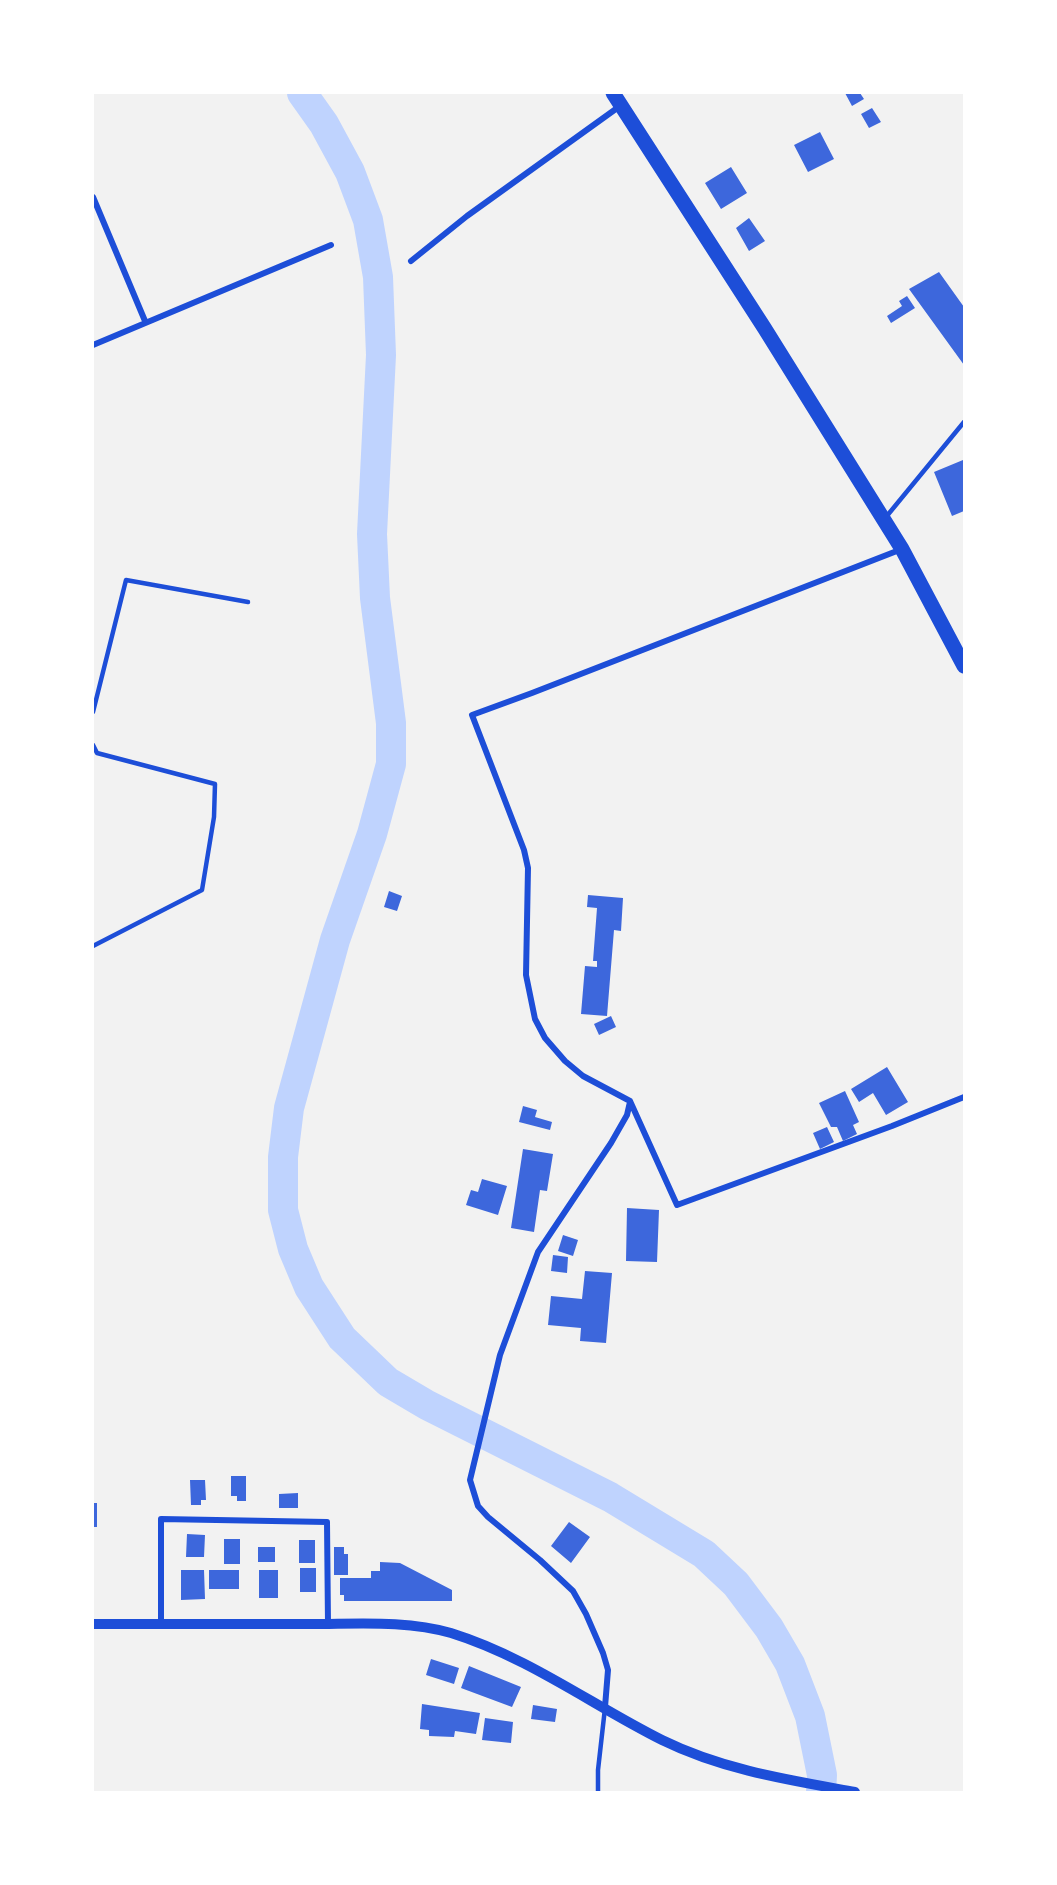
<!DOCTYPE html>
<style>
body{margin:0}
#map{position:relative;width:1057px;height:1885px;overflow:hidden;background:#f2f2f2;font-family:"Source Sans 3",sans-serif}
canvas{display:block}
.frame{position:absolute;inset:0;border:94px solid #fff;pointer-events:none}
</style>
<div id="map">
<canvas width="1057" height="1885"></canvas>
<div class="frame"></div>
</div>
<script>
const ctx = document.querySelector('canvas').getContext('2d');
ctx.lineJoin = 'round';
function trace(path, color, width, dash) { ctx.strokeStyle = color; ctx.lineWidth = width; ctx.lineCap = dash ? 'butt' : 'round'; ctx.setLineDash(dash || []); ctx.stroke(path); }
function fill(path, color) { ctx.fillStyle = color; ctx.fill(path, 'evenodd'); }
trace(new Path2D(`
 M 302,93 L 324,124 L 350,172 L 368,220 L 378,277 L 381,355 L 372,534 L 375,598 L 391,723 L 391,764 L 372,834 L 335,940 L 289,1108 L 283,1157 L 283,1210 L 293,1249 L 309,1287 L 342,1338 L 388,1382 L 427,1405 L 610,1497 L 704,1554 L 736,1584 L 769,1628 L 790,1664 L 810,1716 L 822,1775 L 821,1792`), '#bfd3fe', 30);
fill(new Path2D(`
 M 845,93 L 860,93 L 864,99 L 852,106 Z
 M 872,108 L 881,122 L 869,128 L 861,114 Z
 M 820,132 L 834,159 L 808,172 L 794,145 Z
 M 731,167 L 747,193 L 721,209 L 705,183 Z
 M 749,218 L 765,241 L 749,251 L 736,228 Z
 M 939,272 L 964,307 L 964,365 L 909,289 Z
 M 907,296 L 915,308 L 891,323 L 887,316 L 902,306 L 899,301 Z
 M 963,460 L 964,511 L 952,516 L 934,472 Z
 M 389,891 L 402,896 L 397,911 L 384,907 Z
 M 588,895 L 623,898 L 621,931 L 614,930 L 607,1016 L 581,1014 L 585,966 L 597,967 L 597,961 L 593,961 L 597,908 L 587,907 Z
 M 611,1016 L 616,1027 L 599,1035 L 594,1024 Z
 M 887,1067 L 908,1102 L 886,1115 L 873,1093 L 859,1102 L 851,1089 Z
 M 845,1091 L 859,1122 L 853,1125 L 857,1134 L 843,1141 L 837,1127 L 831,1127 L 819,1103 Z
 M 523,1106 L 537,1110 L 535,1117 L 552,1122 L 550,1130 L 519,1122 Z
 M 827,1127 L 834,1142 L 820,1149 L 813,1133 Z
 M 523,1149 L 553,1154 L 547,1191 L 540,1190 L 534,1232 L 511,1228 Z
 M 482,1179 L 507,1186 L 498,1215 L 466,1205 L 471,1190 L 478,1192 Z
 M 627,1208 L 659,1210 L 657,1262 L 626,1261 Z
 M 563,1235 L 578,1240 L 573,1256 L 558,1251 Z
 M 553,1255 L 568,1257 L 567,1273 L 551,1271 Z
 M 585,1271 L 612,1273 L 606,1343 L 580,1341 L 581,1328 L 548,1325 L 551,1296 L 582,1299 Z
 M 231,1476 L 246,1476 L 246,1501 L 237,1501 L 237,1496 L 231,1496 Z
 M 190,1480 L 205,1480 L 206,1500 L 201,1500 L 201,1505 L 191,1505 Z
 M 298,1493 L 298,1508 L 279,1508 L 279,1494 Z
 M 93,1503 L 97,1503 L 97,1527 L 93,1527 Z
 M 569,1522 L 590,1537 L 571,1563 L 551,1546 Z
 M 187,1534 L 205,1535 L 204,1557 L 186,1557 Z
 M 224,1539 L 240,1539 L 240,1564 L 224,1564 Z
 M 299,1540 L 315,1540 L 315,1563 L 299,1563 Z
 M 258,1547 L 275,1547 L 275,1562 L 258,1562 Z
 M 334,1547 L 344,1547 L 344,1554 L 348,1554 L 348,1575 L 334,1575 Z
 M 380,1562 L 400,1563 L 452,1590 L 452,1601 L 344,1601 L 344,1595 L 340,1595 L 340,1578 L 371,1578 L 371,1571 L 380,1571 Z
 M 300,1568 L 316,1568 L 316,1592 L 300,1592 Z
 M 181,1570 L 204,1570 L 205,1599 L 181,1600 Z
 M 209,1570 L 239,1570 L 239,1589 L 209,1589 Z
 M 259,1570 L 278,1570 L 278,1598 L 259,1598 Z
 M 431,1659 L 459,1668 L 454,1684 L 426,1675 Z
 M 469,1666 L 521,1687 L 512,1707 L 461,1688 Z
 M 422,1704 L 480,1713 L 476,1734 L 455,1731 L 454,1737 L 429,1736 L 429,1730 L 420,1729 Z
 M 533,1705 L 557,1709 L 555,1722 L 531,1719 Z
 M 485,1718 L 513,1722 L 511,1743 L 482,1740 Z`), '#3d67dc');
trace(new Path2D(`
 M 886,517 L 964,422
 M 93,712 L 126,580 L 248,602
 M 93,745 L 97,753 L 215,784 L 214,817 L 202,890 L 93,946
 M 598,1792 L 598,1770 L 605,1708`), '#1d4ed8', 4.5);
trace(new Path2D(`
 M 93,197 L 145,321
 M 411,261 L 467,216 L 620,106
 M 93,345 L 331,245
 M 902,549 L 532,693 L 472,715 L 524,850 L 528,868 L 526,975 L 535,1019 L 545,1038 L 565,1061 L 583,1076 L 630,1101 L 677,1205 L 892,1126 L 964,1097
 M 161,1624 L 161,1519 L 327,1522 L 328,1624
 M 605,1707 L 608,1670 L 603,1653 L 586,1614 L 573,1591 L 540,1560 L 488,1517 L 478,1506 L 470,1480 L 500,1355 L 538,1252 L 611,1143 L 627,1115 L 630,1102`), '#1d4ed8', 6);
trace(new Path2D(`
 M 93,1624 C 166,1624 239,1624 311,1624 C 357,1624 407,1620 451,1633 C 528,1657 592,1705 662,1740 C 723,1770 789,1780 855,1792`), '#1d4ed8', 10);
trace(new Path2D(`
 M 613,93 L 765,329 L 902,549 L 964,666`), '#1d4ed8', 15);
</script>
